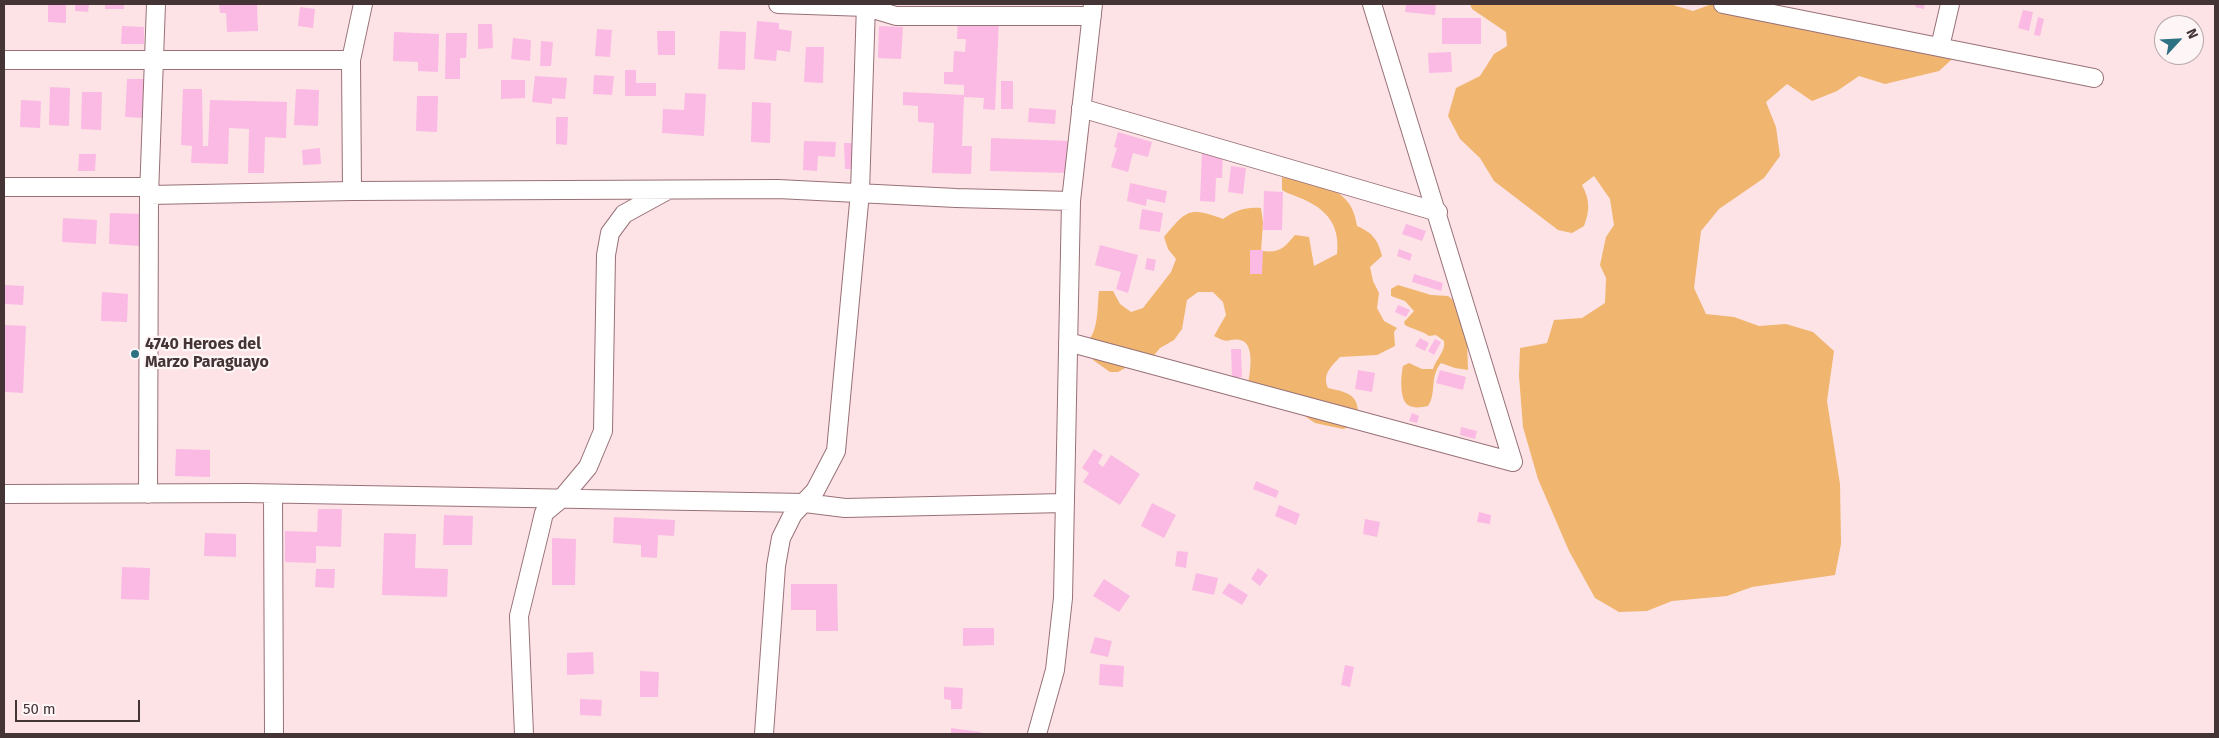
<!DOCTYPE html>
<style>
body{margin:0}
#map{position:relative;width:2219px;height:738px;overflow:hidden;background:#fde3e6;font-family:"Fira Sans",sans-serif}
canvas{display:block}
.frame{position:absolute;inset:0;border:5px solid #453436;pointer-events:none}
.north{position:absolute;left:2154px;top:15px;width:50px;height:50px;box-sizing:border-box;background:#fef5f6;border:1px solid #b4a8a9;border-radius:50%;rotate:65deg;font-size:14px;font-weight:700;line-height:20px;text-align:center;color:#453436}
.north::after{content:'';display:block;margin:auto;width:18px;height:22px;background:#2e7182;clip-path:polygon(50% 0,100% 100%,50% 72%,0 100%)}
.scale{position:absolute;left:15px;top:700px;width:125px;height:22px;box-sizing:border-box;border:2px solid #453436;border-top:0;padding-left:6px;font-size:15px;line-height:18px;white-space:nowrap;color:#453436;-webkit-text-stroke:4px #fef5f6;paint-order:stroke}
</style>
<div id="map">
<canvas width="2219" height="738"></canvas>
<div class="frame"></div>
<div class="north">N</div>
<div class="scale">50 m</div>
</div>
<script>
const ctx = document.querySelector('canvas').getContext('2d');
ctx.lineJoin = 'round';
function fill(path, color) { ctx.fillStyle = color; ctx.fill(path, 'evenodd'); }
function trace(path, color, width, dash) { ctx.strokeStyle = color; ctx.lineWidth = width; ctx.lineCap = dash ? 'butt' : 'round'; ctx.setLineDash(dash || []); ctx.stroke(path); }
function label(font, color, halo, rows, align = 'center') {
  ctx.font = font + ' "Fira Sans",sans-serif'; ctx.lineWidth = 4.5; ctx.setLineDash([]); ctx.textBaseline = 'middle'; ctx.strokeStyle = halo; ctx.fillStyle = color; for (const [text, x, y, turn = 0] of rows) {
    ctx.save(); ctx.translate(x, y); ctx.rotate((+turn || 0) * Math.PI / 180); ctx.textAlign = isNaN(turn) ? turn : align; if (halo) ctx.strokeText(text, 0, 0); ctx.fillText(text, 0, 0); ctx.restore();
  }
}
fill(new Path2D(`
 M 1470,4 L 1670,4 L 1693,11 L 1712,4 L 1739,4 L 1909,50 L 1934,41 L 1960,52 L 1939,71 L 1885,84 L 1859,76 L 1837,91 L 1812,101 L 1787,84 L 1766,102 L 1776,127 L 1780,156 L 1764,178 L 1719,209 L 1701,231 L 1694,288 L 1706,314 L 1734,317 L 1759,326 L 1786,324 L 1813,332 L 1834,351 L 1827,401 L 1840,484 L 1841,544 L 1835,575 L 1752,587 L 1727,596 L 1672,601 L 1647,611 L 1619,612 L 1595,598 L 1569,551 L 1538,479 L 1523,427 L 1519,376 L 1520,348 L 1547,343 L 1554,320 L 1582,318 L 1605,303 L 1606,278 L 1600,265 L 1606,237 L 1614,225 L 1610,199 L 1594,176 L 1582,185 C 1590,200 1590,210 1584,226 L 1572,233 L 1558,230 L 1494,181 L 1480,158 L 1460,139 L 1448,116 L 1456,88 L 1480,76 L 1494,54 L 1507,46 L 1506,32 L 1472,9 Z
 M 1282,177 C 1316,184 1352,185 1357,226 C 1373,233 1378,240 1382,256 L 1370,267 L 1373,281 L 1379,293 L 1377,308 L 1384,321 L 1397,328 L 1394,332 L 1395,346 L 1377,355 L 1340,357 C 1331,367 1322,374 1328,388 C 1353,393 1361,397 1357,425 L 1343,429 L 1315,423 L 1291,407 L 1246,395 C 1248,383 1258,343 1240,340 C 1227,338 1231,345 1214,336 L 1226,315 L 1223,302 L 1213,292 L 1198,292 L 1187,300 L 1182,329 L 1174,340 L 1160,348 L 1151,359 L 1136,362 L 1118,372 L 1110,372 L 1093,360 L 1088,341 C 1099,329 1097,306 1099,291 L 1113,291 L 1120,304 L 1131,312 L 1143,308 L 1171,272 L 1176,259 L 1168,249 L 1164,237 C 1186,211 1188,206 1223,219 C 1236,210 1245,207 1261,208 L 1263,223 L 1261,251 C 1280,253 1283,249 1295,235 L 1309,237 L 1314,266 L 1337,254 C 1340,229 1330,212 1307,201 C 1298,196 1290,195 1282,190 Z
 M 1398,285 L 1431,295 L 1448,296 L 1453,300 L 1467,340 L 1468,370 L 1455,368 L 1441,363 C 1429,378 1437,393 1428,406 C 1422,407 1414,409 1408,405 C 1399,399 1401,375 1403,366 L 1409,363 L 1422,369 L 1433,369 C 1436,359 1446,351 1444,341 L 1436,335 L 1429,336 C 1421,330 1414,330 1405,325 L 1404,322 L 1414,311 L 1405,301 L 1391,296 L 1391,289 Z`), '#f0b56e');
fill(new Path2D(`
 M 48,4 L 66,4 L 66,23 L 48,22 Z
 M 75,4 L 89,4 L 88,12 L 75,11 Z
 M 105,4 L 124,4 L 124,9 L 105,9 Z
 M 219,4 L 257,4 L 258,31 L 227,32 L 226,13 L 220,13 Z
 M 1406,4 L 1436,4 L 1435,15 L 1405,12 Z
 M 1916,4 L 1925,4 L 1924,9 L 1915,7 Z
 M 300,7 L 315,9 L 313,28 L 298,26 Z
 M 2023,10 L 2033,12 L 2029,31 L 2018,28 Z
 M 2038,17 L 2044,19 L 2040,36 L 2034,35 Z
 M 958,18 L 999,19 L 995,110 L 983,109 L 984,98 L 964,97 L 962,146 L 972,146 L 971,174 L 932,173 L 934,123 L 918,122 L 918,106 L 903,105 L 903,92 L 964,95 L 964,85 L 944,84 L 944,72 L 953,72 L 954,51 L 965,52 L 966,39 L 957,39 Z
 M 1442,18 L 1481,18 L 1481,44 L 1442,44 Z
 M 757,21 L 779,23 L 779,29 L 792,31 L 790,52 L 777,50 L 776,61 L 754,59 Z
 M 478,24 L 492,24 L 493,48 L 478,49 Z
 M 122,26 L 144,27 L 144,44 L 121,44 Z
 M 879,26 L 903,27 L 901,59 L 878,58 Z
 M 597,29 L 612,30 L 610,57 L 595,56 Z
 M 657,31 L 675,31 L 675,55 L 658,55 Z
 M 720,31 L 746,32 L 745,70 L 718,69 Z
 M 394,32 L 439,34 L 438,72 L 418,71 L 418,62 L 393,61 Z
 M 446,33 L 467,33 L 466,58 L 460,58 L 460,79 L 445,79 Z
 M 513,38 L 531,40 L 530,61 L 511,59 Z
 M 541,41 L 553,42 L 551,66 L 540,66 Z
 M 806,47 L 824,47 L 823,83 L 804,82 Z
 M 1451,52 L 1452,72 L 1429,73 L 1428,53 Z
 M 625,70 L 636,70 L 636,83 L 656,83 L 656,96 L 625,96 Z
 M 594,75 L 614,76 L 612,95 L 593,94 Z
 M 535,76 L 567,78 L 565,99 L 552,98 L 552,104 L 532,102 Z
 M 127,79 L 145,79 L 144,118 L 125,117 Z
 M 501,80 L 525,80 L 525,98 L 501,99 Z
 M 1001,81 L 1013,81 L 1013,109 L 1001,109 Z
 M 50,87 L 70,88 L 69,126 L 49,125 Z
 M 183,89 L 202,89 L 203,146 L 208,146 L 210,100 L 287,102 L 286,138 L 265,137 L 264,173 L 248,173 L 249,129 L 229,128 L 228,164 L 191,163 L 192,146 L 181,145 Z
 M 296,89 L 319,90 L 318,126 L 294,125 Z
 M 82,92 L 102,92 L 101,130 L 81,129 Z
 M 685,93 L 706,94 L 704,136 L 662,133 L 663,109 L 684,110 Z
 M 417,96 L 438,96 L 437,132 L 416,131 Z
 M 21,100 L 41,101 L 40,128 L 20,127 Z
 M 752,102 L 771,103 L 770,143 L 751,142 Z
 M 1029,108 L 1056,110 L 1055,124 L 1028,122 Z
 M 556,117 L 568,117 L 567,145 L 556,144 Z
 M 1118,132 L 1152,142 L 1148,157 L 1133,153 L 1128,172 L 1111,167 L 1117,148 L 1114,147 Z
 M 991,138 L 1070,141 L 1069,173 L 990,171 Z
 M 804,141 L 836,142 L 835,157 L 818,156 L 817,171 L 803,170 Z
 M 844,143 L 854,143 L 855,169 L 845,169 Z
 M 320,148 L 321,164 L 303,165 L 302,150 Z
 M 1202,152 L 1223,153 L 1222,178 L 1216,178 L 1215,202 L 1200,201 Z
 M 79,154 L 96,154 L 95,171 L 78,171 Z
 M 1231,166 L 1246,168 L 1243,194 L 1228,192 Z
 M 1130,183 L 1167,191 L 1165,203 L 1147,199 L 1146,206 L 1127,201 Z
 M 1264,191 L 1283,192 L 1282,230 L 1263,230 Z
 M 1142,209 L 1163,213 L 1160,232 L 1139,229 Z
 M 110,213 L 141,214 L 140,246 L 109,244 Z
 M 63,218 L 97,220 L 96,244 L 62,242 Z
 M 1406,224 L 1426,231 L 1422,241 L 1402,234 Z
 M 1100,245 L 1138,255 L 1128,293 L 1116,289 L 1121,272 L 1095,265 Z
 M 1399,249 L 1412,254 L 1410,261 L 1397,256 Z
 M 1250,250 L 1263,250 L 1262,274 L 1250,274 Z
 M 1147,258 L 1156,260 L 1154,271 L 1145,269 Z
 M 1414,274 L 1443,283 L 1441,291 L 1412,282 Z
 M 4,285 L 24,286 L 23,305 L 4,304 Z
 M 102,292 L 128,294 L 127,322 L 101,321 Z
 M 1398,305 L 1410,310 L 1406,317 L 1395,312 Z
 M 4,325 L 26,326 L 23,393 L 4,392 Z
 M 1420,338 L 1429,343 L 1425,351 L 1415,346 Z
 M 1435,339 L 1441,342 L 1434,355 L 1428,351 Z
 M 1231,349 L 1241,349 L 1242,377 L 1232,378 Z
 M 1358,370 L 1375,373 L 1372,392 L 1355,389 Z
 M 1440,370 L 1466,377 L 1463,390 L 1436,383 Z
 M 1412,413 L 1419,416 L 1417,423 L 1409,421 Z
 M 1461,427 L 1477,431 L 1475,439 L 1460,435 Z
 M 176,449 L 210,450 L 210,477 L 175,476 Z
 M 1094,449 L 1103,455 L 1098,463 L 1103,467 L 1111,455 L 1140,474 L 1120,505 L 1083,482 L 1089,473 L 1082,468 Z
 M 1256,481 L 1279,491 L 1276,498 L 1253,489 Z
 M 1152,503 L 1176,515 L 1164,538 L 1141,526 Z
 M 1279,505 L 1300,514 L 1296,525 L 1275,516 Z
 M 318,509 L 342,509 L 341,547 L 316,546 L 316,563 L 285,562 L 285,531 L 317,532 Z
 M 1479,512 L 1491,515 L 1490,524 L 1477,522 Z
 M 444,515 L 473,516 L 472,545 L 443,545 Z
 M 614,517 L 675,520 L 674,536 L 658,535 L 657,558 L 641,557 L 641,545 L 613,543 Z
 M 1365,519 L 1380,522 L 1377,537 L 1363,534 Z
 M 205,533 L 236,534 L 236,557 L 204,556 Z
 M 384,533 L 416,534 L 415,568 L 448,569 L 447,597 L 382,595 Z
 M 552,538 L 576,539 L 575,585 L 552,585 Z
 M 1177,551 L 1188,552 L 1186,568 L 1175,566 Z
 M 122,567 L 150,568 L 149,600 L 121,599 Z
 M 1258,568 L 1268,575 L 1260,586 L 1251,579 Z
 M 316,569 L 335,569 L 334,588 L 315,587 Z
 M 1196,573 L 1218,578 L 1214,595 L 1192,590 Z
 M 1104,579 L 1130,596 L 1119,612 L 1093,596 Z
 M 1229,583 L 1248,595 L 1242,605 L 1222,593 Z
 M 791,584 L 837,584 L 838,631 L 816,631 L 816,610 L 791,610 Z
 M 963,628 L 994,628 L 994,645 L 963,646 Z
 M 1095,637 L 1112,641 L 1108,657 L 1090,653 Z
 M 593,652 L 594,674 L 567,675 L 567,653 Z
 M 1100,664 L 1124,666 L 1123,687 L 1099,685 Z
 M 1345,665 L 1354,667 L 1350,687 L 1341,685 Z
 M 640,671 L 659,672 L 658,697 L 640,697 Z
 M 944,687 L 963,688 L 962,709 L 951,709 L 951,700 L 944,699 Z
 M 580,699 L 602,700 L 601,716 L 580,715 Z
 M 951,728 L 981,732 L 980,734 L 951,734 Z`), '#fabae4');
const minor = new Path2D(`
 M 778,4 L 866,7 L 896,16 L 1092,16
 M 1372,4 L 1513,462
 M 1723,4 L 2094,78
 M 1940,47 L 1950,4
 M 4,60 L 351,60
 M 1081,108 L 1438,212
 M 4,187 L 149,187
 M 352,191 L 351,60 L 363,4
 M 149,195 L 352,191 L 778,189 L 956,198 L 1071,201
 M 1068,342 L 1513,462
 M 4,494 L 247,493 L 805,503 L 845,508 L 1064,503
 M 148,494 L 149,195 L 156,4
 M 273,494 L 274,734
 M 524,734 L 519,616 L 540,530 L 544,513 L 562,498 L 588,467 L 603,431 L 606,255 L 610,233 L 624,214 L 666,191
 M 764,734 L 776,566 L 781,538 L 793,514 L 815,491 L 836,451 L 860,192 L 866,4
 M 1037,734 L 1055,670 L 1063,598 L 1071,201 L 1093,4`);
trace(minor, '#987177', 20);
trace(minor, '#fff', 18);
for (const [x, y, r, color] of [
 [135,354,5,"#2e7182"]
]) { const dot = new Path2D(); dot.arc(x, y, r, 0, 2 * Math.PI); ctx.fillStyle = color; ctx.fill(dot); trace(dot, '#fef5f6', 2); }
label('bold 16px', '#453436', '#fef5f6', [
 ["4740 Heroes del",145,345],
 ["Marzo Paraguayo",145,363]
], 'left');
</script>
